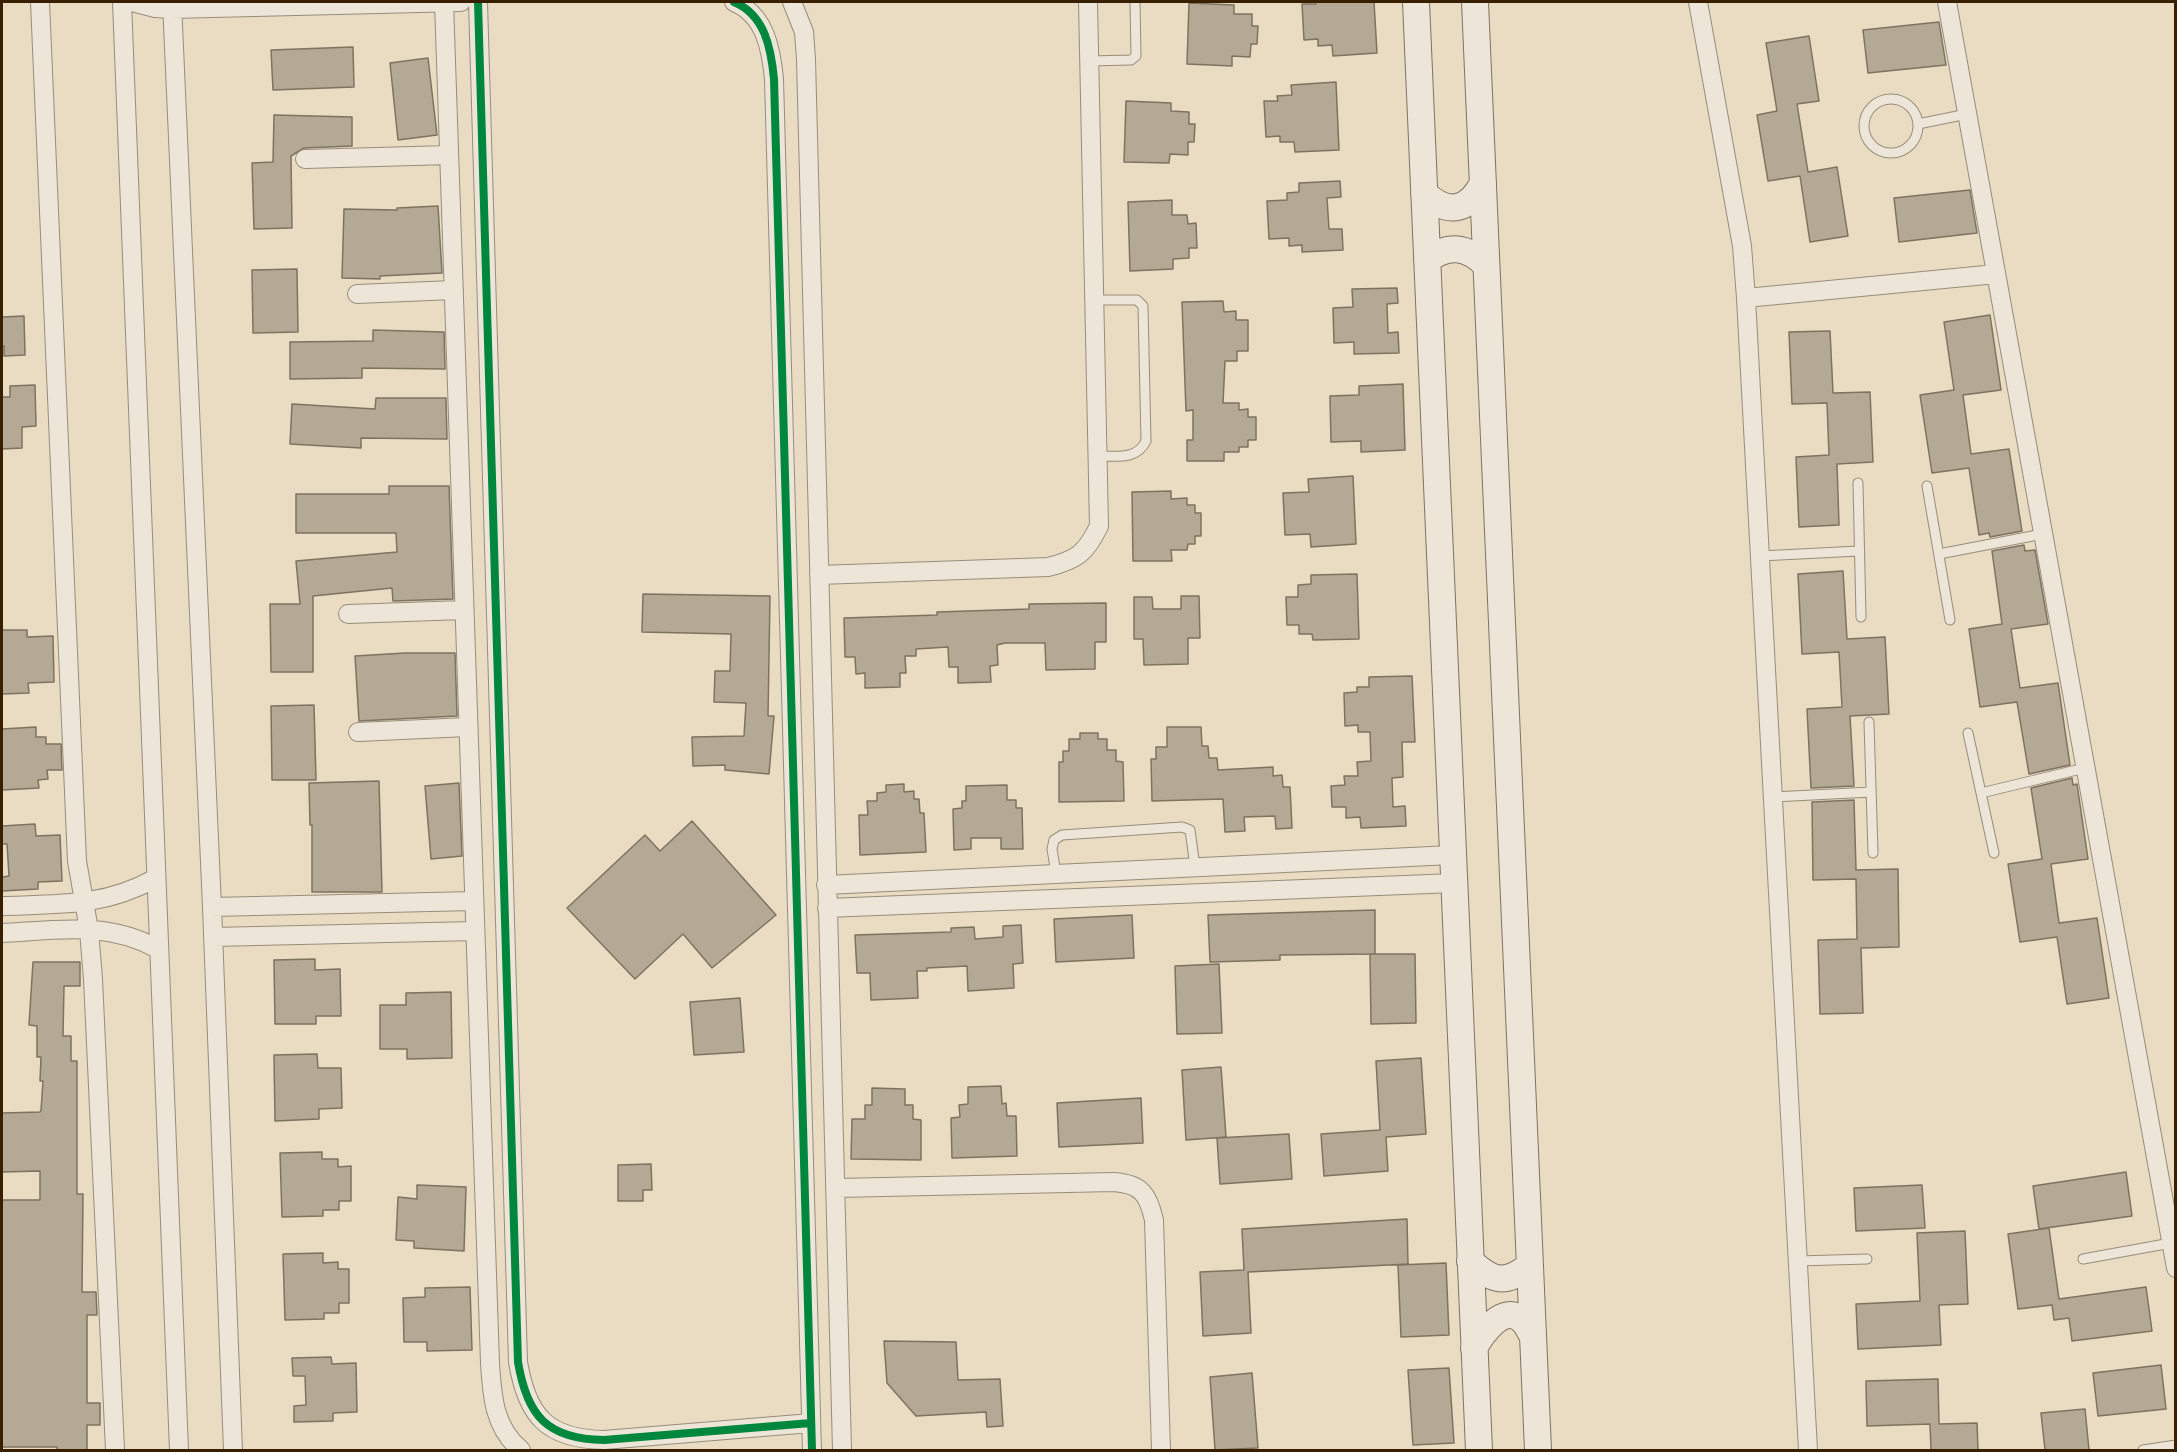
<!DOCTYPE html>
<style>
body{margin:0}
#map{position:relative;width:2177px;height:1452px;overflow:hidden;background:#e9dcc2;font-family:"Libre Caslon Text",serif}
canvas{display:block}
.frame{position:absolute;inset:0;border:3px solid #381f00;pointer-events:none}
</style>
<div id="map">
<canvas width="2177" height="1452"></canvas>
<div class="frame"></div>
</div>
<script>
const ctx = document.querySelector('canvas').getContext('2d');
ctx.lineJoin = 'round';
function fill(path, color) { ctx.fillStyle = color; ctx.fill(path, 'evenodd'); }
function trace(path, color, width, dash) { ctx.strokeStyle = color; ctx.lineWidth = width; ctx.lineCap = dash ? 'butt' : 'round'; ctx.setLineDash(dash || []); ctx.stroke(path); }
const building = new Path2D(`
 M 1315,2 L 1374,2 L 1377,53 L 1333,56 L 1332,45 L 1318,46 L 1318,39 L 1304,40 L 1302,4 L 1316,4 Z
 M 1189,3 L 1234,5 L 1234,14 L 1252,14 L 1252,26 L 1258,26 L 1257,44 L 1251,44 L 1250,57 L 1232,56 L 1232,66 L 1187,64 Z
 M 1939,22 L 1946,65 L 1868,73 L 1863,30 Z
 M 1809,36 L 1819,101 L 1797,104 L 1808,172 L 1837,167 L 1848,236 L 1810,242 L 1800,176 L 1768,181 L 1757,115 L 1777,111 L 1766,43 Z
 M 353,47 L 354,87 L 273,90 L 271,50 Z
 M 428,58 L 437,135 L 398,140 L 390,63 Z
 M 1336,82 L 1339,150 L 1295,152 L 1294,142 L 1280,142 L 1280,136 L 1266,137 L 1264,101 L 1278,101 L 1277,96 L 1292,95 L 1291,85 Z
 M 1126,101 L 1171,103 L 1171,111 L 1189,112 L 1189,124 L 1195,124 L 1194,142 L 1188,142 L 1188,155 L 1170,154 L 1169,163 L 1124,162 Z
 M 274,115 L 352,117 L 352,146 L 304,148 L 291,156 L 292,228 L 254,229 L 252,163 L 273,162 Z
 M 1340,181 L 1341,197 L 1327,198 L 1329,229 L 1342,229 L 1343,250 L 1302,252 L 1302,245 L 1289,246 L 1289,238 L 1269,239 L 1267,201 L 1287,200 L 1287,193 L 1299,192 L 1299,183 Z
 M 1970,190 L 1977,233 L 1899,242 L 1894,198 Z
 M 1172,200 L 1172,215 L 1187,215 L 1188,224 L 1196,223 L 1197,248 L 1189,248 L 1189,258 L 1173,259 L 1173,269 L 1130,271 L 1128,202 Z
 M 438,206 L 442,273 L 380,276 L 380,279 L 342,278 L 344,209 L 397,210 L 397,208 Z
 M 297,269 L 298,332 L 253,333 L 252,270 Z
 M 1397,288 L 1398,303 L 1387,304 L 1388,333 L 1398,332 L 1399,353 L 1354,354 L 1354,342 L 1334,343 L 1333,308 L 1353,307 L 1352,289 Z
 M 1223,301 L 1224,312 L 1236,311 L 1236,320 L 1248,320 L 1248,351 L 1237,351 L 1237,361 L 1225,361 L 1223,403 L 1239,403 L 1239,410 L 1248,409 L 1248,417 L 1256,417 L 1256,440 L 1248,440 L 1248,447 L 1239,447 L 1239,452 L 1224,452 L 1224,461 L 1187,461 L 1187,440 L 1193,440 L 1193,410 L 1186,411 L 1182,302 Z
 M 1990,315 L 2001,390 L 1963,395 L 1971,454 L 2009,449 L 2022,531 L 1990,537 L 1989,533 L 1979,535 L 1969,468 L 1932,473 L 1920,395 L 1954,390 L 1944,322 Z
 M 24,316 L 25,355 L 4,356 L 4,346 L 2,346 L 2,317 Z
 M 373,330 L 444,332 L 445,369 L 362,368 L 362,378 L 290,379 L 290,342 L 373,341 Z
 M 1830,331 L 1833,393 L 1870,392 L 1873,462 L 1837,464 L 1839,525 L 1799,527 L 1796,457 L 1829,455 L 1827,403 L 1792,404 L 1789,332 Z
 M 1403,384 L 1405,450 L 1361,452 L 1361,441 L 1331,442 L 1330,396 L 1359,395 L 1359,386 Z
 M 35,385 L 36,426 L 22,427 L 22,448 L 2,449 L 2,397 L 10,397 L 10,386 Z
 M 376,398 L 446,398 L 447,439 L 361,438 L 361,448 L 290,444 L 292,404 L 375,409 Z
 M 1353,476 L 1356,544 L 1311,547 L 1310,534 L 1285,535 L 1283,493 L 1309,492 L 1308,479 Z
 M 389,486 L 449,486 L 453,599 L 393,601 L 392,588 L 313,596 L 313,672 L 271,672 L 270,604 L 300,604 L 296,561 L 397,552 L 396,533 L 296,533 L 296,494 L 389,494 Z
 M 1171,491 L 1171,499 L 1187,498 L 1187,505 L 1195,505 L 1195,513 L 1201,513 L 1201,536 L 1195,536 L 1195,544 L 1188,544 L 1187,550 L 1171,550 L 1172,561 L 1133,561 L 1132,492 Z
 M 2024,545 L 2025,551 L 2035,550 L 2048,624 L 2011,629 L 2020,688 L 2058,683 L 2070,765 L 2029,774 L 2017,702 L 1980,707 L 1969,629 L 2002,624 L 1992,551 Z
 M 1843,571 L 1847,639 L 1885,637 L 1889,714 L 1850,716 L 1854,786 L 1811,788 L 1807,709 L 1842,707 L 1839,652 L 1802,654 L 1798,574 Z
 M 1357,574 L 1359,639 L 1313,640 L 1312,634 L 1299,634 L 1299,625 L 1287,625 L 1286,597 L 1298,597 L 1298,585 L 1311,584 L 1311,575 Z
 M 643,594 L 770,596 L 768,716 L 774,716 L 769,774 L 725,770 L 725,765 L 693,766 L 692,737 L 744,736 L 746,703 L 714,702 L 715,671 L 730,671 L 731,634 L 642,632 Z
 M 1181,596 L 1199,596 L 1200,638 L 1188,638 L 1188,664 L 1144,665 L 1143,639 L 1134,639 L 1134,597 L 1152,597 L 1153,609 L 1181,609 Z
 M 1106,603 L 1106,642 L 1095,642 L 1095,669 L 1046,670 L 1045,643 L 1005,643 L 997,645 L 998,665 L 990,666 L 991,682 L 958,683 L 958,667 L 949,667 L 948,647 L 916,649 L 916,656 L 905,656 L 906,673 L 900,673 L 900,687 L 865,688 L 865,673 L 856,674 L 855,657 L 845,657 L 844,618 L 937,615 L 937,612 L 1029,609 L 1029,604 Z
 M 2,630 L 27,630 L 27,637 L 53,636 L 54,682 L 28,683 L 29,693 L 2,694 Z
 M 405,653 L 455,653 L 457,716 L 359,721 L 355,656 Z
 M 1412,676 L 1415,742 L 1402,742 L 1403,777 L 1392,778 L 1393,807 L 1405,806 L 1406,826 L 1361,828 L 1360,817 L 1346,818 L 1346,807 L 1332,807 L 1331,786 L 1345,785 L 1344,776 L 1358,776 L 1357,762 L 1371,761 L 1370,732 L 1358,732 L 1358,725 L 1345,726 L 1344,693 L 1357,692 L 1357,687 L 1369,687 L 1369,677 Z
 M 314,705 L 316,780 L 272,780 L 271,706 Z
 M 36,727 L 36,737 L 46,737 L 46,744 L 61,744 L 62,770 L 47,770 L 48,779 L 38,780 L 39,788 L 2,790 L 2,729 Z
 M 1167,727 L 1201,727 L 1202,746 L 1208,746 L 1209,758 L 1217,758 L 1218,770 L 1273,767 L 1273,776 L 1282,775 L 1283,787 L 1290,787 L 1292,828 L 1276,829 L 1275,816 L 1244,817 L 1245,831 L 1225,832 L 1223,799 L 1152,801 L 1151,759 L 1156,759 L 1156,747 L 1167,747 Z
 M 1080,733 L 1098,733 L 1098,739 L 1107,739 L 1107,750 L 1116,750 L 1116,761 L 1123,762 L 1124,801 L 1059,802 L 1059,762 L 1063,762 L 1063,751 L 1069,751 L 1069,739 L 1080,739 Z
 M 2072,778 L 2073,785 L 2077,784 L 2088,859 L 2051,864 L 2059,923 L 2097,918 L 2109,998 L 2067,1004 L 2057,937 L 2020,942 L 2008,864 L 2042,859 L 2031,788 Z
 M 379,781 L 382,892 L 312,892 L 312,825 L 310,825 L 309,783 Z
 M 459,783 L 462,856 L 431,859 L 425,786 Z
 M 904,784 L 904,792 L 914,791 L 914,799 L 919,799 L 920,813 L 924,813 L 926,852 L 860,855 L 859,815 L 868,815 L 867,801 L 877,801 L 877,793 L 886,792 L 886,785 Z
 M 1007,785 L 1007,800 L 1016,800 L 1016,808 L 1022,808 L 1023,849 L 1001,849 L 1001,838 L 971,838 L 971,849 L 954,850 L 953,809 L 962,808 L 962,801 L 966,801 L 966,786 Z
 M 1854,800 L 1856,870 L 1898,869 L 1899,947 L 1861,948 L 1863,1013 L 1820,1014 L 1818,940 L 1857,939 L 1856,879 L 1813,880 L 1812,802 Z
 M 692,821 L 776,915 L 712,968 L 683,934 L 635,979 L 567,908 L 645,835 L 660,851 Z
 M 35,824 L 36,836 L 60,835 L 62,881 L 38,882 L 38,889 L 2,891 L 2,877 L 9,876 L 7,844 L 2,844 L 2,826 Z
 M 1375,910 L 1375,954 L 1280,955 L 1280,960 L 1210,962 L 1208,915 Z
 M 1132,915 L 1134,958 L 1056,962 L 1054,919 Z
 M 1021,925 L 1023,963 L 1013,964 L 1014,988 L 968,991 L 967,966 L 927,968 L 927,971 L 917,971 L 918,998 L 871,1000 L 870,973 L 857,973 L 855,935 L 951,932 L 951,928 L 974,927 L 975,939 L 1003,937 L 1003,926 Z
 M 1370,954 L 1415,954 L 1416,1023 L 1371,1024 Z
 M 315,959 L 315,970 L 340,969 L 341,1016 L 316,1016 L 316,1024 L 275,1024 L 274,960 Z
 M 33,962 L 80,962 L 80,986 L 64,986 L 63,1036 L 71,1036 L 71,1061 L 77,1061 L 77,1194 L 83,1194 L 82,1292 L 96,1292 L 97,1315 L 87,1315 L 87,1403 L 100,1403 L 100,1425 L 87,1425 L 87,1450 L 57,1450 L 57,1447 L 2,1447 L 2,1200 L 40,1200 L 40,1171 L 2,1172 L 2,1113 L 40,1112 L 41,1110 L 43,1081 L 40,1081 L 41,1057 L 37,1057 L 37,1026 L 29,1025 Z
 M 1219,964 L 1222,1033 L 1177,1034 L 1175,966 Z
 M 451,992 L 452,1058 L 407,1059 L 407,1049 L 380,1049 L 380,1005 L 406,1005 L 406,993 Z
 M 740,998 L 744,1052 L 694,1055 L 690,1002 Z
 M 317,1054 L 318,1068 L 341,1068 L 342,1108 L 319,1109 L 319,1119 L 275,1121 L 274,1055 Z
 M 1421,1058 L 1426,1134 L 1386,1137 L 1388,1171 L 1324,1176 L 1321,1134 L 1380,1130 L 1376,1061 Z
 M 1221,1067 L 1226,1137 L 1186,1140 L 1182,1070 Z
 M 1001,1086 L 1002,1104 L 1006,1103 L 1007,1116 L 1016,1116 L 1017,1156 L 952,1158 L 951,1118 L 960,1117 L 959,1105 L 968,1104 L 968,1087 Z
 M 872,1088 L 905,1089 L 905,1105 L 913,1105 L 913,1119 L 921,1120 L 921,1160 L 851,1159 L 852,1119 L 865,1119 L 865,1105 L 872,1105 Z
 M 1141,1098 L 1143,1143 L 1059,1147 L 1057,1103 Z
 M 1289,1134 L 1292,1179 L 1220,1184 L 1217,1138 Z
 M 322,1152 L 322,1159 L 338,1159 L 338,1167 L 351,1166 L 351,1201 L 339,1201 L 339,1210 L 323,1210 L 323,1216 L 282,1217 L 280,1153 Z
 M 651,1164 L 652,1190 L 643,1190 L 643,1201 L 618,1201 L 618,1165 Z
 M 2126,1172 L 2132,1216 L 2039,1229 L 2033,1186 Z
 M 417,1185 L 466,1187 L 464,1251 L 414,1248 L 414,1241 L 396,1240 L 398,1197 L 417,1199 Z
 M 1922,1185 L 1925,1228 L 1856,1231 L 1854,1188 Z
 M 1407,1219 L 1408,1264 L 1248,1272 L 1251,1333 L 1203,1336 L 1200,1272 L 1244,1270 L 1242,1229 Z
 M 2049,1228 L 2059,1299 L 2146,1287 L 2152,1331 L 2072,1341 L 2069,1318 L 2054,1320 L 2052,1305 L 2018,1309 L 2008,1234 Z
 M 1965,1231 L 1968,1304 L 1939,1305 L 1941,1345 L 1858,1349 L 1856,1304 L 1920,1301 L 1917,1233 Z
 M 323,1253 L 323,1263 L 338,1262 L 338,1269 L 349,1269 L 349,1303 L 339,1303 L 339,1313 L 324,1313 L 324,1319 L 285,1320 L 283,1254 Z
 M 1446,1263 L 1449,1335 L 1401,1337 L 1398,1265 Z
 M 470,1287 L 472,1350 L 427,1351 L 427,1342 L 404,1342 L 403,1298 L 425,1297 L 425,1288 Z
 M 884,1341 L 956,1342 L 958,1380 L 1000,1379 L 1003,1426 L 987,1427 L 986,1412 L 916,1416 L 887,1383 Z
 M 331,1357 L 332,1364 L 356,1363 L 357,1412 L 333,1413 L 333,1421 L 294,1422 L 294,1406 L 306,1405 L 305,1376 L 293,1376 L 292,1358 Z
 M 2161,1365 L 2166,1409 L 2098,1416 L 2093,1373 Z
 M 1449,1368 L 1454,1443 L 1413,1445 L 1408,1370 Z
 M 1252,1373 L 1258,1448 L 1215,1450 L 1210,1377 Z
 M 1938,1379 L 1939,1424 L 1977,1423 L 1978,1450 L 1931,1450 L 1930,1424 L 1867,1426 L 1866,1381 Z
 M 2085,1409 L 2089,1450 L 2045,1450 L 2041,1413 Z`);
fill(building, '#b4a995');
trace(building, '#7e7361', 1.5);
const lane = new Path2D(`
 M 1089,61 L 1131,60 L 1136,56 L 1135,2
 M1864 126a27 27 0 1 1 54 0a27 27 0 1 1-54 0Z
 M 1918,124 L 1967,114
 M 1095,300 L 1137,300 L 1143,306 L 1146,441 C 1137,460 1117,456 1098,456
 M 1858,483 L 1861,617
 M 1927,486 L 1950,620
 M 1939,554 L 2043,534
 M 1760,556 L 1859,551
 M 1869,722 L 1873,853
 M 1968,733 L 1994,853
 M 1981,793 L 2085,768
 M 1773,797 L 1871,792
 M 1056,874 L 1052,849 L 1054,840 L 1062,835 L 1182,827 L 1190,830 L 1195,867
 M 2083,1259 L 2171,1243
 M 1798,1261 L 1867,1259
 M 2143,1450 L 2176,1445`);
const street = new Path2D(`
 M 40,2 L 77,861 L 89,930 L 93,979 L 115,1450
 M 122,2 L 179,1450
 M 132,2 L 155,8 L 172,9 L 461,2
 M 172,2 L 212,907 L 233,1450
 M 444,2 L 490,1363 C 492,1396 494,1428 521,1450
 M 478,2 L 518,1362 C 527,1416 547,1439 604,1440 L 811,1423
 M 734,2 C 765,15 771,48 774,79 L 812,1450
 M 792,2 L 804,32 L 806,59 L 842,1450
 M 1698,2 L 1742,246 L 1746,298 L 1808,1450
 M 1947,2 L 2176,1268
 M 305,159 L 449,155
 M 357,294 L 454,290
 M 1746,298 L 1996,274
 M 819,575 L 1048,567 C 1077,560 1086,553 1099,526 L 1088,2
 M 348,614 L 464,610
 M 358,732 L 468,727
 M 826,885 L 1452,855
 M 2,906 C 59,904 104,907 156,878
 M 212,907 L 474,901
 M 827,908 L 1454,883
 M 2,933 C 58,930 107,921 158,949
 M 213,937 L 475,931
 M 837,1188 L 1114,1182 C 1141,1184 1148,1194 1154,1220 L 1161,1450`);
const secondary = new Path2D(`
 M 1416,2 L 1479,1450
 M 1475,2 L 1538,1450
 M 1424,193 C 1447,215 1468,212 1483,183
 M 1427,260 C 1448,244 1467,246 1486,265
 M 1470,1261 C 1493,1282 1506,1285 1530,1265
 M 1474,1348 C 1482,1334 1503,1303 1522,1320 C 1527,1324 1530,1332 1533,1337`);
trace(lane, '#978d7a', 11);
trace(street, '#978d7a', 20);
trace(secondary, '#7e7361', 28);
trace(lane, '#ece5d8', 9);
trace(street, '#ece5d8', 18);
trace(secondary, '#ece5d8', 26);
trace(new Path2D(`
 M 478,2 L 518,1362 C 527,1416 547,1439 604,1440 L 811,1423
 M 734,2 C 765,15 771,48 774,79 L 812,1450`), '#00873e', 8);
</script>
